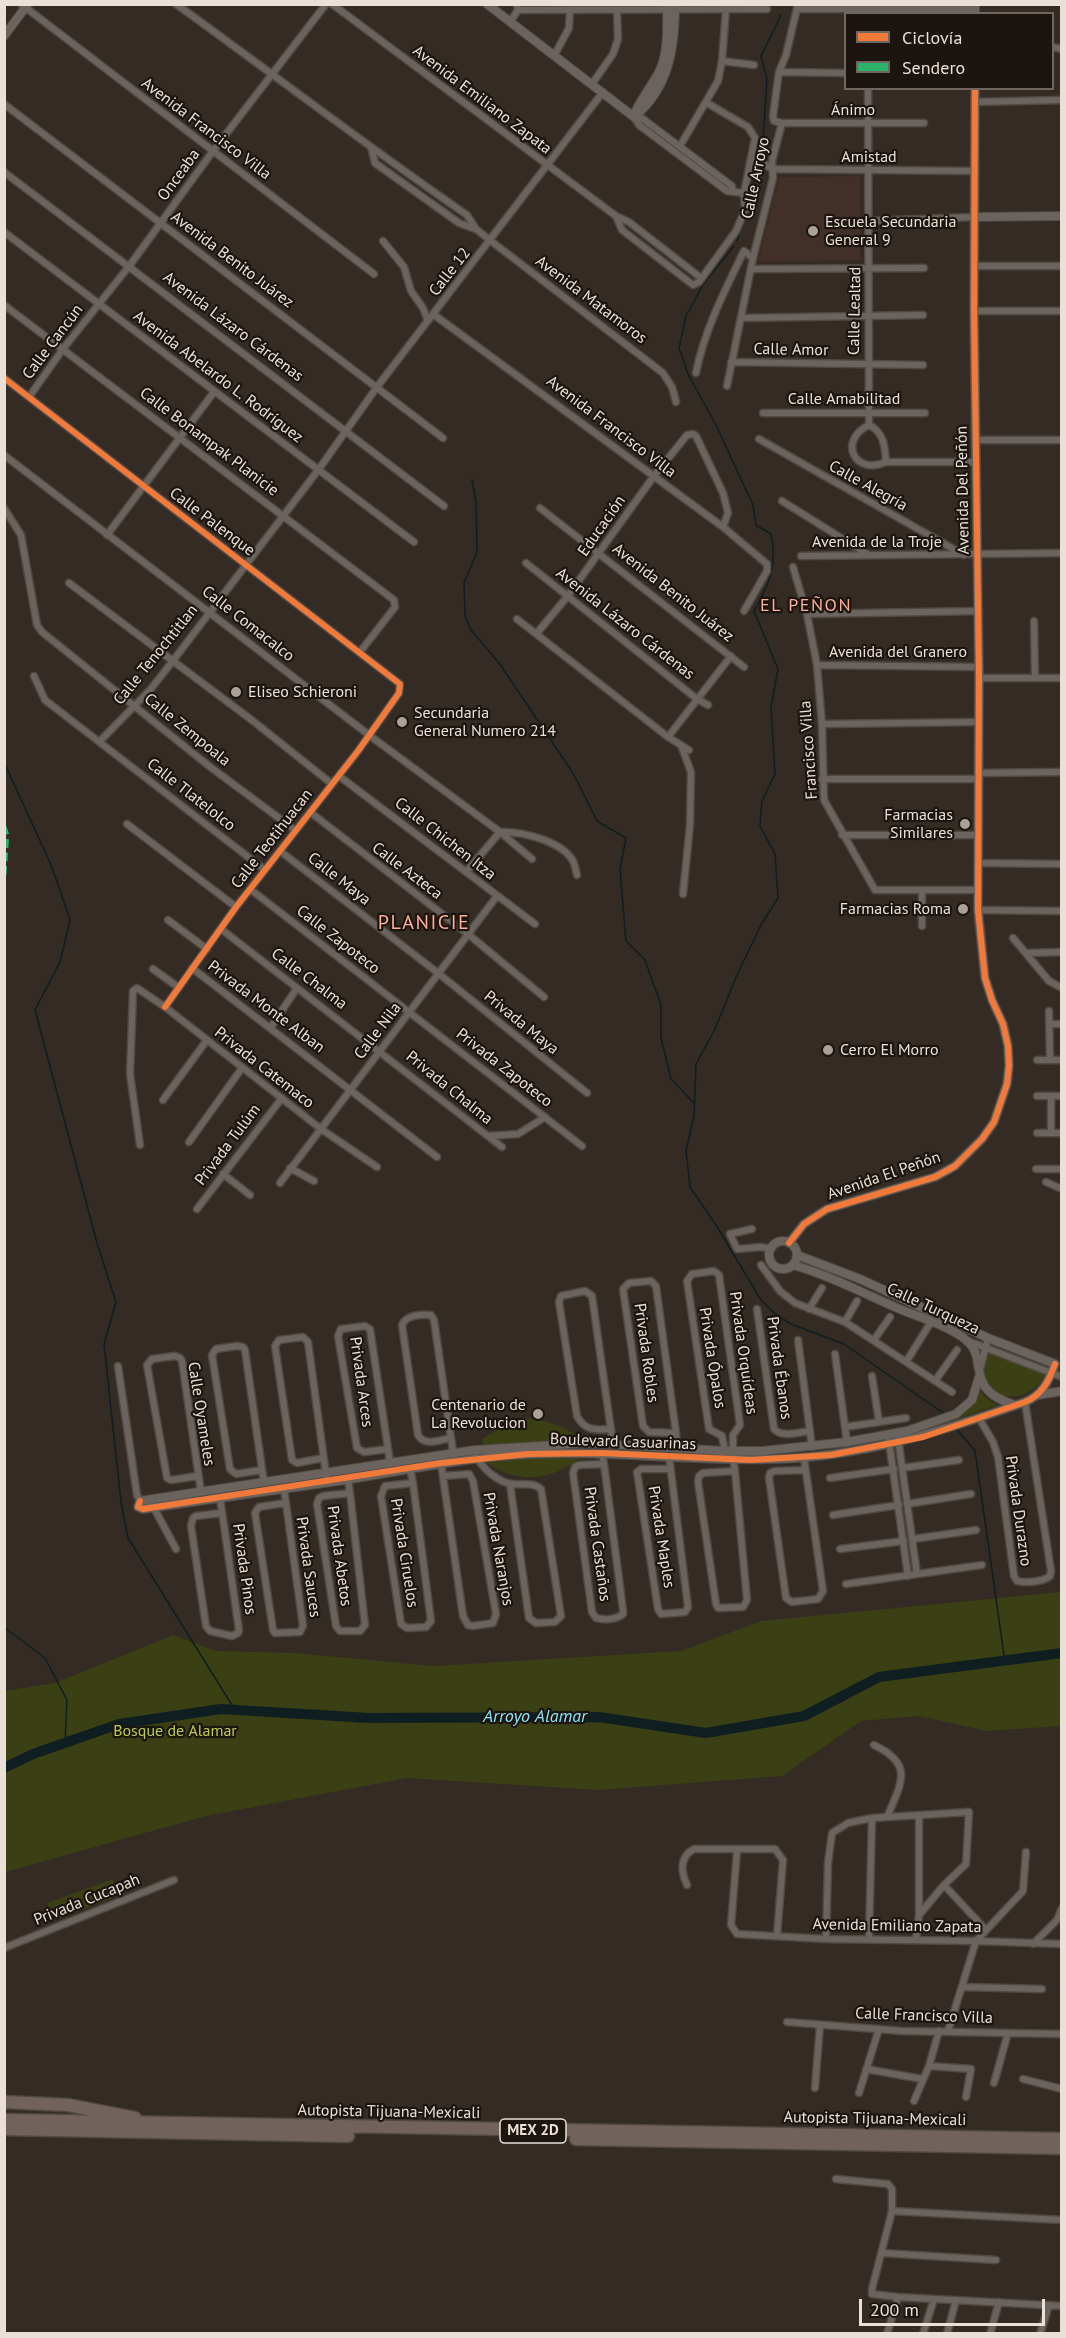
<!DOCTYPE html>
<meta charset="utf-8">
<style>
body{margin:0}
#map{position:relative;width:1066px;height:2338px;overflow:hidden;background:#332b24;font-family:"PT Sans",sans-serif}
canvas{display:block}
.frame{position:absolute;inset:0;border:6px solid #eae0d8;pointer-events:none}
.legend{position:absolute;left:844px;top:12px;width:210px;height:78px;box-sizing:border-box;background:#1b140f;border:2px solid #6e665f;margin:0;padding:8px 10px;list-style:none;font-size:18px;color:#eae0d8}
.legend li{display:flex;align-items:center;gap:12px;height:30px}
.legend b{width:30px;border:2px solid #6e665f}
.scale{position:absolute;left:859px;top:2299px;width:186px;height:27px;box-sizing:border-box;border:3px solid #eae0d8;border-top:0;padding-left:8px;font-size:18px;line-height:21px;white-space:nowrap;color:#eae0d8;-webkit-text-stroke:4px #1b140f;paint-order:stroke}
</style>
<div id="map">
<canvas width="1066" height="2338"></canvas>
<div class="frame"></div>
<ul class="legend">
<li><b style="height:8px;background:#f17a3a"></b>Ciclovía</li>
<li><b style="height:8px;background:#2db169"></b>Sendero</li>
</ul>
<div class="scale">200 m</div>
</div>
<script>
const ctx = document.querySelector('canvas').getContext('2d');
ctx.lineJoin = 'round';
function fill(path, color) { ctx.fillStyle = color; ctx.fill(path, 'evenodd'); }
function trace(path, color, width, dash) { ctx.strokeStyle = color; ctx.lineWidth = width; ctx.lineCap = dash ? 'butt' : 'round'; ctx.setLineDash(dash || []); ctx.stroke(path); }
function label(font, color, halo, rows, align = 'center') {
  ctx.font = font + ' "PT Sans",sans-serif'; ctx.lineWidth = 4.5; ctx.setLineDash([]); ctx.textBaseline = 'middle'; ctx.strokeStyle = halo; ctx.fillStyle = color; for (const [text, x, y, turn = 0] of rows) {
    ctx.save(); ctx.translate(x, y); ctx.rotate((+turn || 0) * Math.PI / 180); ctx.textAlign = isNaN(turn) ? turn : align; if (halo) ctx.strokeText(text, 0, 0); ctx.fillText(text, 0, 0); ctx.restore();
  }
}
fill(new Path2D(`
 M 860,176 L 860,260 L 758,262 L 779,177 Z`), '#412f28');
fill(new Path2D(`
 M 986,1352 L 1045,1375 C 1028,1407 981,1403 983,1366 C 983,1361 985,1356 986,1352 Z
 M 980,1391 L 987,1399 L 998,1405 L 927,1430 L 926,1427 L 961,1414 L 973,1403 Z
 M 528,1418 C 548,1421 561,1425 577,1436 L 580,1458 C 550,1482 516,1484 485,1462 L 482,1442 L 483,1438 L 513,1421 Z
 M 1061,1592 L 1061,1726 L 987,1731 L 918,1716 L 861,1721 L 782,1776 L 598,1790 L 407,1778 L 206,1816 L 5,1872 L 5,1691 L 55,1683 L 173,1635 L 216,1651 L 295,1653 L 433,1666 L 681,1651 L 761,1621 Z
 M 113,1879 L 115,1888 L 111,1899 L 54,1920 L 47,1903 Z`), '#3a3f14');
trace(new Path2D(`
 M 762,155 L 767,79 L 761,56 L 781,15
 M 747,205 L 759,166
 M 737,241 L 742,224
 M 734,246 L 704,283 L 686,316 L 679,348 L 688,374 L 716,425 L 753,505 L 756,525 L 771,534 C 778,564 769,585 754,611 L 778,669 L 771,707 L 775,774 L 762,801 L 760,826 L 775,854 L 778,898 L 761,925 L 737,975 L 714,1031 L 696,1064 L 694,1116 L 686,1151 L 690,1187 L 716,1225 L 761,1300 L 775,1314 L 791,1324 L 844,1344 L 946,1415
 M 472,480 L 476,501 L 477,552 L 464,583 L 465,616 L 471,630 L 499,663 L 573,773 L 597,821 L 626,838 L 620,869 L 626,941 L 645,960 L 661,1005 L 661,1038 L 671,1079 L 694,1103
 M 4,762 L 52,867 L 70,920 L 60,962 L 35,1010 L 97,1243 L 116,1302 L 104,1344 L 121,1502 L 128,1538 L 235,1710
 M 955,1427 L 975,1451 L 1005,1662
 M 4,1627 L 45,1658 L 67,1700 L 65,1743`), '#0f1e21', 1.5);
trace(new Path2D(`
 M 4,1768 L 33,1754 L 119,1724 L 221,1709 L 369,1718 L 599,1717 L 706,1733 L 804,1716 L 879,1677 L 1062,1653`), '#0f1e21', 10);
const minor = new Path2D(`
 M 21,4 L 374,274
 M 176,4 C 273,74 368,147 467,215 L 476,229 L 491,241 L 663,373 L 672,387 L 676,402
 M 332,4 L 616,216 L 629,222 L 701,278
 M 798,9 L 975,9
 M 518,10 L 767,9
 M 510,22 L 518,10 L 517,4
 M 1052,47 L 1062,49
 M 554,56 L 569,28 L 570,10
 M 722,61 L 754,65
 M 779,72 L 846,73
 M 592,84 L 613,54 L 618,39 L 617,10
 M 868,88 L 869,425
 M 975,102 L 1062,100
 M 4,104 L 443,438
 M 782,123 L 924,123
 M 680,146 L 718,81 L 722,61 L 726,9
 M 371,147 L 375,163 L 459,223 L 475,229
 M 751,157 L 773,169 L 975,171
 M 4,172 L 444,506
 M 733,192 L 732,186 L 643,119 L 634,117 L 639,125 L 727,191 L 744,193
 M 616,216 L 622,230 L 693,285 L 699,282 L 736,231 L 745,210 L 744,193 L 755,138 L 748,127 L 707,103
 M 869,221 L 974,217
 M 4,232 L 414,542
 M 383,241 L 404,267 L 411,291 L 423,308 L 428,321
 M 974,266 L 1062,266
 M 752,269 L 924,268
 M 4,305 L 394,600 L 395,607 L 360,652
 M 974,311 L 1062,311
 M 433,314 L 723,527 L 767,564 L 767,571 L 744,611
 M 741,318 L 923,315
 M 731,362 L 923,365
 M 696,373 C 704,331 725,290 744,251 L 753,258
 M 4,378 L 400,684 L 399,693 L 358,751 L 236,907 L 165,1007
 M 727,386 L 753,258 L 773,178 L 772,161 L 782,123 L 774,121 L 773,116 L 779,72 L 786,55 L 798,4
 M 29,397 L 63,349 L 130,265 L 213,151 L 326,4
 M 763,413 L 925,413
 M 869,425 C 837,441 855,476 886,462 L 976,462
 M 869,425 C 884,432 885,447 886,462
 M 759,439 L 964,555
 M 976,440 L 1062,440
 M 4,455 L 369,735 L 500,832 L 532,859
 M 782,501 L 867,554
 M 4,508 L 21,535 L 37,625 L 42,632 L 209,766 L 295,830
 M 540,508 L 744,667
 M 107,535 L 214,392
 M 801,556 L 1062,553
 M 526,563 L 697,699 L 708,705
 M 793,567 L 807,614 L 817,665 L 822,724 L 824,800 L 875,890 L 978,890
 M 69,583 L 253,721 L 332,784
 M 807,614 L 979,611
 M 517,619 L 668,737 L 689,750
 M 1034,621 L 1035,678
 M 537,633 L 567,597 L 654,476 L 687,435 L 693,434 L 696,436 L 723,493 L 728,513 L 723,527
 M 817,665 L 979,667
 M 34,676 L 45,700 L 265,870
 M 979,678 L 1062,678
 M 822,724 L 979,722
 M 668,737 L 731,656
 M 100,741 L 150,690 L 172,662 L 319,469 L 377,387 L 603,92
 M 681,745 L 691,772 L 690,825 L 683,894
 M 979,773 L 1062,772
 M 339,776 L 535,924
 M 822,779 L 979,779
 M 310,812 L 468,934 L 544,997
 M 127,824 L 236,907
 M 842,835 L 979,835
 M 280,851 L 438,973 L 587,1093
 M 979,863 L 1062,864
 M 466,872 L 500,832 C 521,831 562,841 573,861 C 575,865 576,871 577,875
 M 250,889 L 582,1146
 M 978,910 L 1062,911
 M 168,920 L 207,949
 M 922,926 L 922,891
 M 221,929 L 502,1147
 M 1013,938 L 1049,981 L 1062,988
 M 1026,953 L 1062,952
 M 192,968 L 437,1157
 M 153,969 L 178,987
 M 1049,1011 L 1050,1059
 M 1049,1024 L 1062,1024
 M 271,1027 L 297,988
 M 1037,1060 L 1062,1060
 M 1037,1096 L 1062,1096
 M 1051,1096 L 1051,1133
 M 163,1100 L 207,1040
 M 1037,1133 L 1062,1133
 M 488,1136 L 518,1134 L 545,1117
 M 189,1142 L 242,1068
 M 140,1145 L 130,1074 L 133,991 L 137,988 L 165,1007 L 321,1129 L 377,1167
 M 290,1168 L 314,1181
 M 1036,1169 L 1062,1169
 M 223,1174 L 250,1195
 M 1046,1182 L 1062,1189
 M 280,1183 L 497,896
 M 197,1209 L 282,1098
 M 752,1229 L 730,1234 L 737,1249 L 761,1247 L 771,1249
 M 761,1265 L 780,1291 L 795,1303 L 845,1322 L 952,1392
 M 757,1309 L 774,1429 C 782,1438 799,1432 810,1431
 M 809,1309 L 822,1288
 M 845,1322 L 857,1301
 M 798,1340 L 812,1447
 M 874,1340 L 890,1317
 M 968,1341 L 1062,1377
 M 835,1354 L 847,1442
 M 906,1362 L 931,1322
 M 118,1366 L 137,1495 L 140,1501
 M 980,1369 L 988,1338
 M 872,1376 L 879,1422
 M 935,1381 L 957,1350
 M 979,1418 L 993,1442 L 998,1457 L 1014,1576 L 1017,1581 C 1026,1583 1043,1582 1050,1576 L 1051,1571 L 1025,1402
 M 845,1427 L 906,1418
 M 611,1429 C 595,1430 585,1431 577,1416 L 559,1302 L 561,1296 L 585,1291 L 592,1296 L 612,1437 L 612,1444
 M 676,1433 L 649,1432 L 643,1426 L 623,1289 L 629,1283 L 651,1281 L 656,1286 L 676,1433 L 677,1448
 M 888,1435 L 908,1576
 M 451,1438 C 439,1440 425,1447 418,1435 L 402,1325 C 406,1315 421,1314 431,1315 L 434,1320 L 453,1452
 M 898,1438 L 917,1574
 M 388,1449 L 364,1452 L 357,1448 L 338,1336 L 341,1329 L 365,1326 L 370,1329 L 390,1462
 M 725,1451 L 722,1436 L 709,1429 L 687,1281 L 692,1274 L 714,1271 L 719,1275 L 740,1425 L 733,1435 L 733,1451
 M 602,1453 L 604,1464 L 623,1610 L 623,1614 C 616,1620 604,1620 596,1618 L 592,1612 L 573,1473 L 575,1467 L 579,1465 L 604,1464
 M 669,1456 L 688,1607 L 685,1612 L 661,1614 L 658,1609 L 637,1472 L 641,1469 L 669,1469
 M 476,1457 C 484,1469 498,1483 513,1484 C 523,1485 533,1482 541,1489 L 561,1616 L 555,1622 L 536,1623 L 529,1618 L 510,1484
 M 323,1458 L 297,1463 L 292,1460 L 275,1346 L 279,1340 L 303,1337 L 308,1342 L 327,1482
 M 804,1458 L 823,1591 L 818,1599 L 792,1602 L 786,1598 L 769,1478 L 770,1473 L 775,1471 L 805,1470
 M 733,1459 L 735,1471 L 747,1600 L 743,1607 L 718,1608 L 716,1604 L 698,1482 L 699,1476 L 703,1473 L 735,1471
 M 441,1463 L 463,1616 L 468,1625 L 473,1626 L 493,1623 L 496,1614 L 473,1481 L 469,1474 L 443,1476
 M 410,1468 L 413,1483 L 431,1621 L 426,1627 L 407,1628 L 401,1624 L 381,1496 L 385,1486 L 413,1483
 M 902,1468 L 959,1460
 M 262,1470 L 236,1474 L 230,1469 L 212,1355 L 216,1349 L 237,1346 L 243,1347 L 245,1350 L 264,1483
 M 198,1476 L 171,1480 L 167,1478 L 147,1365 L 152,1359 L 175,1356 L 180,1358 L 182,1361 L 201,1492
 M 830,1478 L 894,1469
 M 348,1479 L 350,1493 L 365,1625 L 360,1631 L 340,1631 L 336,1626 L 317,1504 L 319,1498 L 323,1496 L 350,1493
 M 284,1489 L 303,1626 L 300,1632 L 275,1633 L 273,1630 L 255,1513 L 259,1507 L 285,1503
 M 220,1498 L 239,1630 L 238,1633 L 232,1636 L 210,1631 L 206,1626 L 191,1526 L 193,1518 L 196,1516 L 222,1513
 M 907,1504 L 971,1494
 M 154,1508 L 176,1549
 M 833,1515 L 899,1505
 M 913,1539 L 976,1530
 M 840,1549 L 904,1541
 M 846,1584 L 982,1565
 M 874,1745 C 914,1764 902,1782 887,1817
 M 737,1851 L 731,1925 L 737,1934 L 826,1939 L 976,1941 L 1062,1944
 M 687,1885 C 681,1872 679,1857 694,1849 L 775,1849 L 783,1860 L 777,1936
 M 944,1885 L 986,1930
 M 869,1938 L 872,1818
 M 826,1939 L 828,1863 L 832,1833 L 848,1823 L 872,1818 L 969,1812 L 966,1864 L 944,1885 L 919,1915
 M 916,1940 L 919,1915 L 919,1816
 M 1033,1944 L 1057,1920 L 1062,1908
 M 4,1948 L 174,1880
 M 962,1987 L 1042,1989
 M 787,2022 L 902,2031 L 1062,2034
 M 948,2031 L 976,1941 L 1023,1891 L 1026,1852
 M 929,2066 L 971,2069 L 966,2097
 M 866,2069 L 922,2079
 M 1023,2079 L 1062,2089
 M 994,2083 L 1008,2033
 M 815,2088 L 820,2025
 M 859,2093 L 879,2029
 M 914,2101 L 929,2066 L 939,2031
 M 836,2179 L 888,2184 L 892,2189 L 892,2211 L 872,2289 L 872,2294 L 898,2297 L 1062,2306
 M 892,2211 L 1062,2220
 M 882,2253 L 996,2260
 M 887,2334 L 898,2297
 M 923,2334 L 934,2299
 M 947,2334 L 956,2300
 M 990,2334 L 999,2302
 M 1040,2334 L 1049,2305`);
const tertiary = new Path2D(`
 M 487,4 L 634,117
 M 975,4 L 975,14
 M 4,36 L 28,4
 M 634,115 C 640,100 650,88 658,74 C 669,54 667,27 667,4
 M 634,117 C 669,89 675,47 675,4
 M 974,217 L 1062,216
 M769 1255a14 14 0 1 1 28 0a14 14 0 1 1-28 0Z
 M 789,1243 L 804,1224 L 827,1209 L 935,1177 L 955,1166 L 982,1139 L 994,1122 L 1007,1084 L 1009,1066 L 1008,1046 L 1003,1024 L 992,1000 L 985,978 L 978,910 L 979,678 L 974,311 L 975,88
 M 797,1255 L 860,1279 L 988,1338 L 1055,1364 C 1049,1381 1042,1395 1025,1402 C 943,1431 862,1457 774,1459 C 692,1462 611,1450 529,1454 C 467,1457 407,1470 345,1480 C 278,1490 211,1499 143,1509 L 138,1507 L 140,1501 L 475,1450 L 588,1443 L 725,1451 L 762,1451 L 847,1442 L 907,1431 L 956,1414 L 972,1400 L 979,1377
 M 793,1265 C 828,1275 861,1292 895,1307 C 915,1316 950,1326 966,1340 C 990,1359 962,1389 1015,1405
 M 1038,1395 L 1062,1391`);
const motorway = new Path2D(`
 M 4,2102 L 68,2105 L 135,2118
 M 4,2120 L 1062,2139
 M 4,2129 L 348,2136
 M 576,2139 L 1062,2148`);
trace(minor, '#504942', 9);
trace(tertiary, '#504942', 10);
trace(motorway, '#504942', 15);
trace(minor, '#6a635e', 6);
trace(tertiary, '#6a635e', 8);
trace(motorway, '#72625d', 12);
trace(new Path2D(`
 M 4,826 L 7,835 L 4,878`), '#2db169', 4.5, [9, 4.5]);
trace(new Path2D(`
 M 4,378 L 400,684 L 399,693 L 358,751 L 236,907 L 165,1007
 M 789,1243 L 804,1224 L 827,1209 L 935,1177 L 955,1166 L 982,1139 L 994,1122 L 1007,1084 L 1009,1066 L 1008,1046 L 1003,1024 L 992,1000 L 985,978 L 978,910 L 979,678 L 974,311 L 975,88
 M 140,1501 L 138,1507 L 143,1509 L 441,1463 L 528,1454 L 602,1453 L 751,1460 L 831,1455 L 923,1437 L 1025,1402 C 1042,1395 1049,1381 1055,1364`), '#f17a3a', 6);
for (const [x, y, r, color] of [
 [813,231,6,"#aaa199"],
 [236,692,6,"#aaa199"],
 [402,722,6,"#aaa199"],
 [965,824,6,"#aaa199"],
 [963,909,6,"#aaa199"],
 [828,1050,6,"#aaa199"],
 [538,1414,6,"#aaa199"]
]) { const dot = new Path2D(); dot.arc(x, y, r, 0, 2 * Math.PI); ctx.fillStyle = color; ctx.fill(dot); trace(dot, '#1b140f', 2); }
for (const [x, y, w] of [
 [533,2131,66]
]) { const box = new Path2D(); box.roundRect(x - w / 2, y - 12, w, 24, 4.5); ctx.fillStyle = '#1b140f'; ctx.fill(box); trace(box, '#eae0d8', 1.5); }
label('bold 15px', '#eae0d8', null, [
 ["MEX 2D",533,2131]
]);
label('16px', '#eae0d8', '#1b140f', [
 ["Avenida Emiliano Zapata",482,100,37],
 ["Ánimo",853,110],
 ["Avenida Francisco Villa",206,129,37],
 ["Amistad",869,157],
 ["Onceaba",179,175,-54],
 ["Calle Arroyo",756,178,-78],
 ["Avenida Benito Juárez",232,260,37],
 ["Calle 12",450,272,-52],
 ["Avenida Matamoros",591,300,37],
 ["Calle Lealtad",855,311,-89],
 ["Avenida Lázaro Cárdenas",233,327,37],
 ["Calle Cancún",53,342,-53],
 ["Calle Amor",791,350,1],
 ["Avenida Abelardo L. Rodríguez",218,377,37],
 ["Calle Amabilitad",844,399],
 ["Avenida Francisco Villa",611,427,37],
 ["Calle Bonampak Planicie",209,442,37],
 ["Calle Alegría",868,486,29],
 ["Avenida Del Peñón",963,490,-91],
 ["Calle Palenque",212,522,37],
 ["Educación",602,526,-55],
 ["Avenida de la Troje",877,542],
 ["Avenida Benito Juárez",673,593,38],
 ["Calle Comacalco",248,624,38],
 ["Avenida Lázaro Cárdenas",625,624,38],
 ["Avenida del Granero",898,652],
 ["Calle Tenochtitlan",156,655,-51],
 ["Calle Zempoala",187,730,39],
 ["Francisco Villa",809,750,-94],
 ["Calle Tlatelolco",191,795,38],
 ["Calle Teotihuacan",272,839,-52],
 ["Calle Chichen Itza",445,839,38],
 ["Calle Azteca",407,871,37],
 ["Calle Maya",339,879,38],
 ["Calle Zapoteco",338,940,38],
 ["Calle Chalma",309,979,37],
 ["Privada Monte Alban",266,1007,37],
 ["Privada Maya",521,1023,39],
 ["Calle Nila",378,1031,-53],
 ["Privada Catemaco",264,1068,38],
 ["Privada Zapoteco",504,1068,38],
 ["Privada Chalma",449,1088,39],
 ["Privada Tulúm",228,1145,-53],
 ["Avenida El Peñón",884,1176,-19],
 ["Calle Turqueza",933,1309,25],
 ["Privada Robles",646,1353,82],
 ["Privada Orquídeas",743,1353,82],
 ["Privada Ópalos",712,1358,81],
 ["Privada Ébanos",779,1368,82],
 ["Privada Arces",361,1382,82],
 ["Calle Oyameles",201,1414,81],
 ["Boulevard Casuarinas",623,1442,2],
 ["Privada Durazno",1018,1511,82],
 ["Privada Maples",661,1537,81],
 ["Privada Castaños",597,1544,82],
 ["Privada Naranjos",498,1549,80],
 ["Privada Ciruelos",404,1553,81],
 ["Privada Abetos",339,1556,82],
 ["Privada Sauces",308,1567,82],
 ["Privada Pinos",244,1569,82],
 ["Privada Cucapah",87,1900,-22],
 ["Avenida Emiliano Zapata",897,1926,1],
 ["Calle Francisco Villa",924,2016,2],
 ["Autopista Tijuana-Mexicali",389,2112,1],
 ["Autopista Tijuana-Mexicali",875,2119,1]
]);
label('16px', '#eae0d8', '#1b140f', [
 ["Escuela Secundaria",825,222],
 ["General 9",825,240],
 ["Eliseo Schieroni",248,692],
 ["Secundaria",414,713],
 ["General Numero 214",414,731],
 ["Farmacias",953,815,"right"],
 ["Similares",953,833,"right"],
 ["Farmacias Roma",951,909,"right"],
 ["Cerro El Morro",840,1050],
 ["Centenario de",526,1405,"right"],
 ["La Revolucion",526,1423,"right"]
], 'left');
label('16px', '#bbcd4d', '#1b140f', [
 ["Bosque de Alamar",175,1731]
]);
ctx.letterSpacing = '1.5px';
label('18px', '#fdae96', '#1b140f', [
 ["EL PEÑON",806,606]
]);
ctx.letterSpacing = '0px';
label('italic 18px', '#8ae5fa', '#1b140f', [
 ["Arroyo Alamar",535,1717]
]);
ctx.letterSpacing = '1.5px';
label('20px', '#fdae96', '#1b140f', [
 ["PLANICIE",424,923]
]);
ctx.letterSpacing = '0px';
</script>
